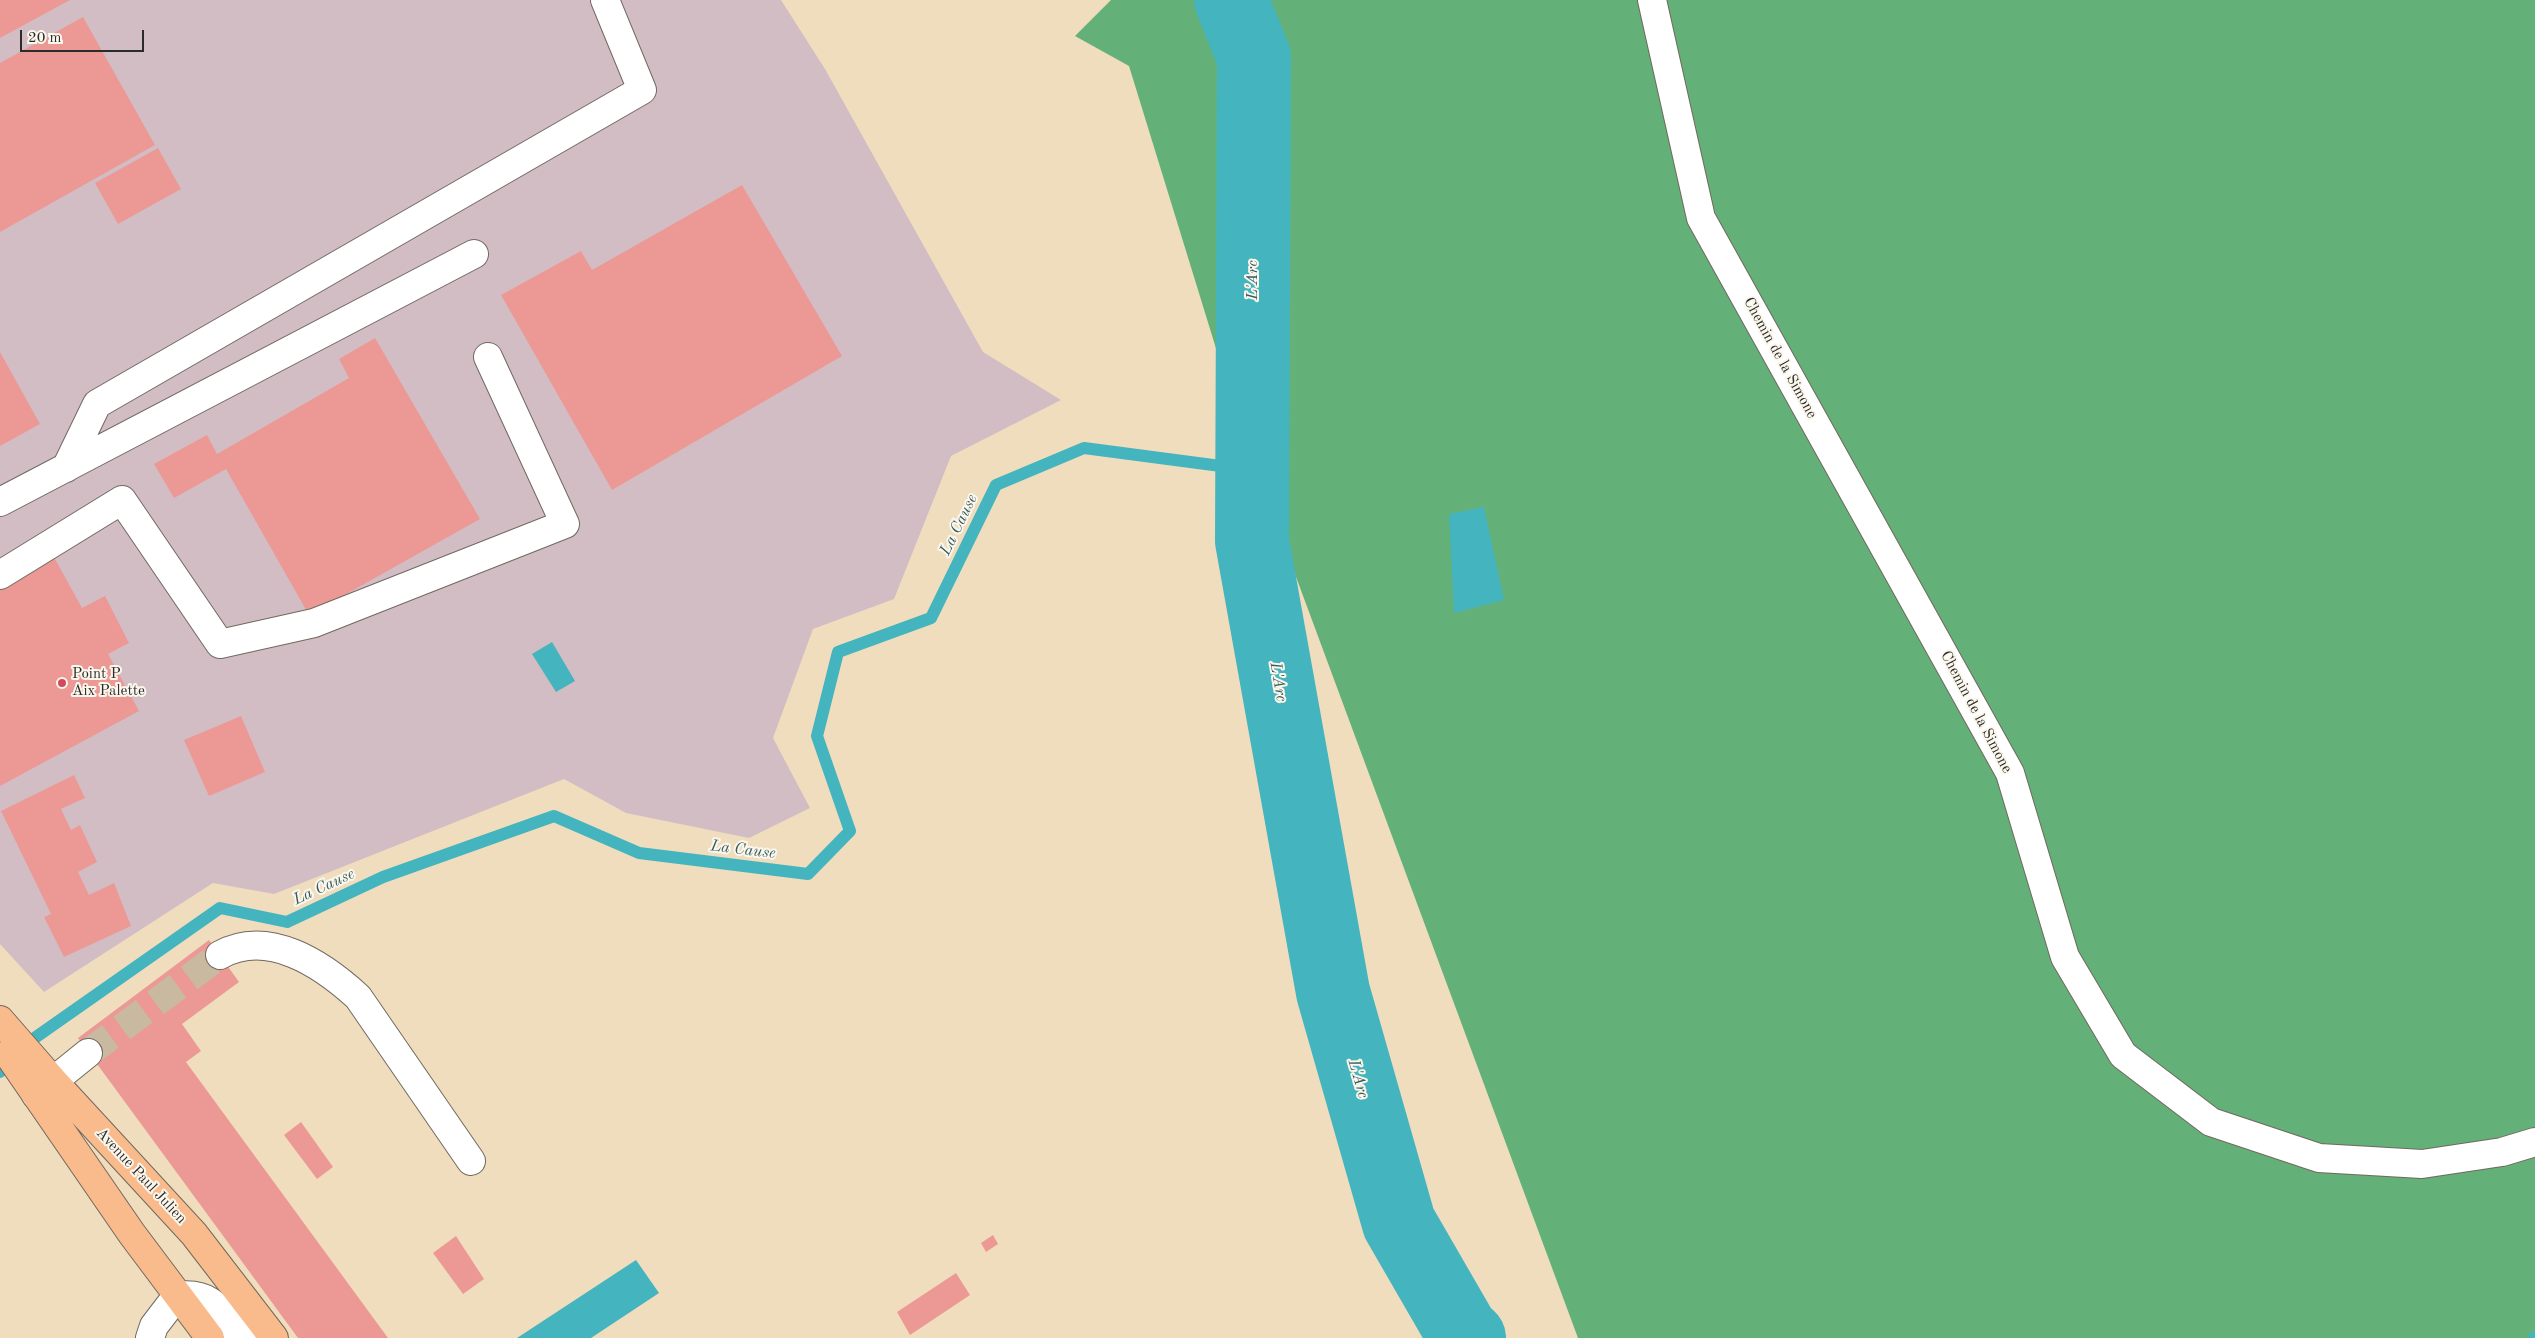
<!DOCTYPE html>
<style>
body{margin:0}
#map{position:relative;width:2535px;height:1338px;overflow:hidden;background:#f0ddbe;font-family:"Old Standard TT",serif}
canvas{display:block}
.scale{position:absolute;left:20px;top:30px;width:124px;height:22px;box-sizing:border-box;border:2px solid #2b2b2b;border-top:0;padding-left:6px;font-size:15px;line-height:18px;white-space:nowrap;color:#2b2b2b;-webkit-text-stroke:4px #fbf7ec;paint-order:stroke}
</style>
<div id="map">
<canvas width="2535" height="1338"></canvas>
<div class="scale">20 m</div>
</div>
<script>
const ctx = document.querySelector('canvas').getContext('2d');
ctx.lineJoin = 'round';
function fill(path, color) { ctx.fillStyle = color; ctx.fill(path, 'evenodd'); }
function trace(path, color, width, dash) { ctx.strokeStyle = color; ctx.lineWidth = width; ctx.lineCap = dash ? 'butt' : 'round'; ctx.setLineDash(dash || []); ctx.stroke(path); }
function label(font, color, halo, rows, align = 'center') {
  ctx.font = font + ' "Old Standard TT",serif'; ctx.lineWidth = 4; ctx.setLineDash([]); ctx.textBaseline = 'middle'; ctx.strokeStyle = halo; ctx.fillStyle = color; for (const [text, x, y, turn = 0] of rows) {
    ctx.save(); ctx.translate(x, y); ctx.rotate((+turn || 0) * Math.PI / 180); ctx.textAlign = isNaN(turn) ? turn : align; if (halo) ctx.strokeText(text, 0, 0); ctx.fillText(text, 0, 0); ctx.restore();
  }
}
fill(new Path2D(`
 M 0,0 L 781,0 L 825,69 L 983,352 L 1061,400 L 951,456 L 894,599 L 813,629 L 773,738 L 810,808 L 749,838 L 626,813 L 564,779 L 274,894 L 213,883 L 44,992 L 0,944 Z`), '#d2bdc5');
fill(new Path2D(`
 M 1111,0 L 2535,0 L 2535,1338 L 1578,1338 L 1239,423 L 1129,66 L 1075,36 Z`), '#64b079');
fill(new Path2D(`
 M 1484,507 L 1504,600 L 1454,613 L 1449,514 Z
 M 552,642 L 575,681 L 556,692 L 532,654 Z
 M 636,1260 L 659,1293 L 591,1338 L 517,1338 Z`), '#44b4be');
trace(new Path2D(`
 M 0,1072 L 36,1037 L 220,908 L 287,922 L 383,877 L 554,816 L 639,853 L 808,874 L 850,831 L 817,736 L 838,652 L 931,618 L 996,485 L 1084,448 L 1251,470
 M 2534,1338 L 2535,1337`), '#44b4be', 12);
trace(new Path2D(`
 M 1231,0 L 1254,57 L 1252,541 L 1333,992 L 1399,1223 L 1462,1332 L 1469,1338`), '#44b4be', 74);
fill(new Path2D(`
 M 0,0 L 70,0 L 0,38 Z
 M 83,17 L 155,145 L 0,232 L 0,63 Z
 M 158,148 L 181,189 L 118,224 L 95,183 Z
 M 742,185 L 842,356 L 612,490 L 501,295 L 581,251 L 592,270 Z
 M 375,338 L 480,519 L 309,615 L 226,469 L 174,498 L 154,464 L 207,435 L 217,454 L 349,378 L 339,359 Z
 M 0,352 L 40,424 L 0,446 Z
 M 49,548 L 82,608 L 105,596 L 129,643 L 108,654 L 139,711 L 0,786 L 0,581 Z
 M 241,716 L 265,772 L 209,796 L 184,740 Z
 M 74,775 L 85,798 L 61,809 L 71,830 L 80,825 L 97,862 L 78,872 L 89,895 L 114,883 L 131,926 L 64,957 L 44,917 L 51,914 L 1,811 Z
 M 209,940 L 239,982 L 182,1024 L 201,1051 L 186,1062 L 388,1338 L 298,1338 L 78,1038 Z
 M 301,1122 L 333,1167 L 317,1179 L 284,1135 Z
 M 993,1235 L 998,1244 L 986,1252 L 981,1243 Z
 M 456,1236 L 484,1279 L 463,1294 L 433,1253 Z
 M 956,1273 L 970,1295 L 910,1335 L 897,1312 Z`), '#ec9996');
trace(new Path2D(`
 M 88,1053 L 220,955`), '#c9b9a1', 28, [28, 14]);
const minor = new Path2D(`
 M 1652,0 L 1701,218 L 2010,773 L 2065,957 L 2123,1055 L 2211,1122 L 2319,1158 L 2422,1164 L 2502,1152 L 2535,1142
 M 66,468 L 97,404 L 642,90 L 605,0
 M 0,502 L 474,254
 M 0,575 L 122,500 L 220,644 L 314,623 L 565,524 L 488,357
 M 220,955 C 268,928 322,964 358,997 L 471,1161
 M 36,1095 L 88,1053
 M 150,1338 L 154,1326 L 177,1296 C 214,1291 221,1313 242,1338`);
const major = new Path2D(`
 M 0,1020 L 54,1082 L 194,1234 L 274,1338
 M 8,1054 L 132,1234 L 210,1338`);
trace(minor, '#70695e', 30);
trace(major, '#70695e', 30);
trace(minor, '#fff', 28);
trace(major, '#fabb8c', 28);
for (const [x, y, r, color] of [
 [62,683,5,"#d1495b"]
]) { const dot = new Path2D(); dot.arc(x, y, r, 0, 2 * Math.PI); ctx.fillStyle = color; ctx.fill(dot); trace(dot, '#fbf7ec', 2); }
label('15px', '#2b2b2b', '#fbf7ec', [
 ["Chemin de la Simone",1780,358,61],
 ["Chemin de la Simone",1976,712,62],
 ["Avenue Paul Julien",141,1176,47]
]);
label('15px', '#2b2b2b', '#fbf7ec', [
 ["Point P",72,674],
 ["Aix Palette",72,691]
], 'left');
label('italic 16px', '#345b5e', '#fbf7ec', [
 ["L'Arc",1253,280,-90],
 ["La Cause",959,525,-64],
 ["L'Arc",1278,682,80],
 ["La Cause",743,850,7],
 ["La Cause",324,887,-25],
 ["L'Arc",1358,1079,74]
]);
</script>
